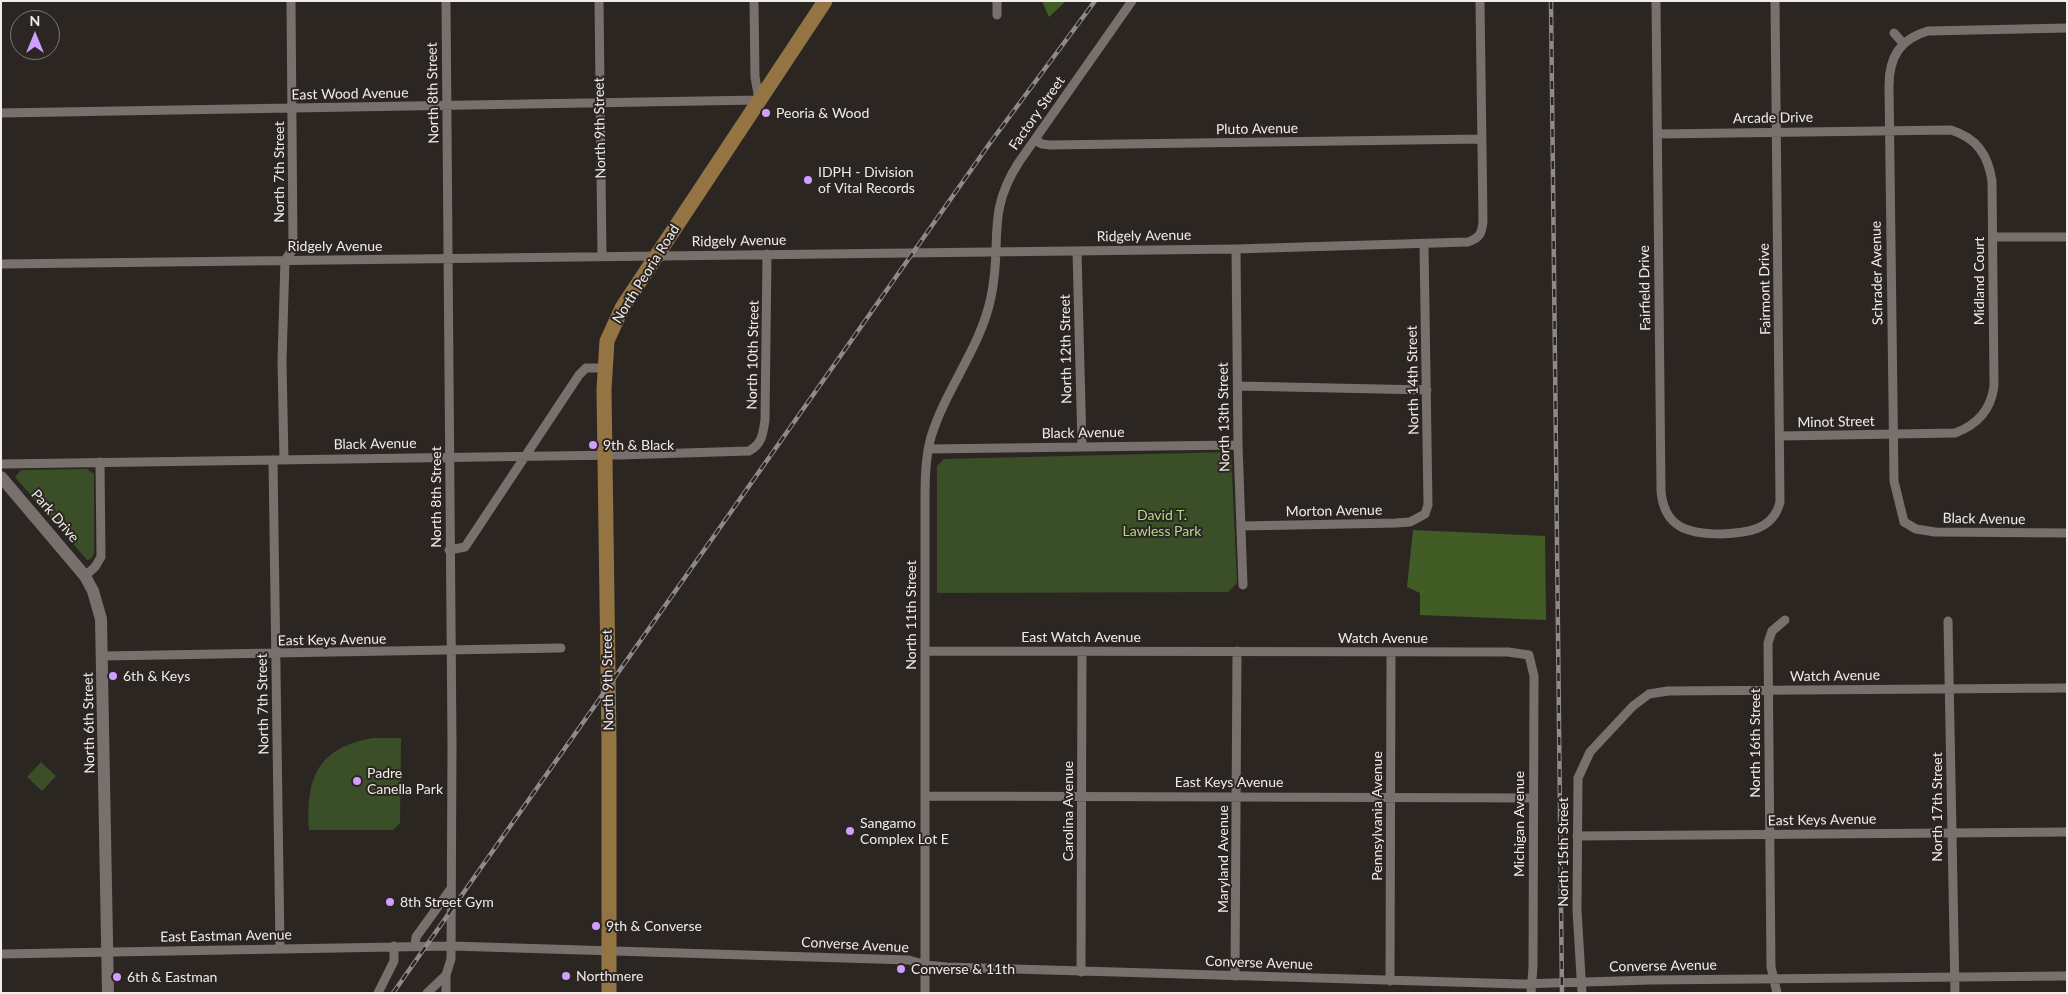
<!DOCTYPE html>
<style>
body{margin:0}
#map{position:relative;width:2068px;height:994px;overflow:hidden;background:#2c2623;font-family:Lato,sans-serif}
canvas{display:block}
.frame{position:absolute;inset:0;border:2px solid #f0ecea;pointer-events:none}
.north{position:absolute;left:10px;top:10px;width:50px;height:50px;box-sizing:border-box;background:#2c2623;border:1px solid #7a7573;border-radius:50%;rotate:0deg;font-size:14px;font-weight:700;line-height:20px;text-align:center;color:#f0ecea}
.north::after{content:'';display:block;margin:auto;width:18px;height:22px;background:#d19dfe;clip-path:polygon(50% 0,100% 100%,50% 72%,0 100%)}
</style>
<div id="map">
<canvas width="2068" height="994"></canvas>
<div class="frame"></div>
<div class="north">N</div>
</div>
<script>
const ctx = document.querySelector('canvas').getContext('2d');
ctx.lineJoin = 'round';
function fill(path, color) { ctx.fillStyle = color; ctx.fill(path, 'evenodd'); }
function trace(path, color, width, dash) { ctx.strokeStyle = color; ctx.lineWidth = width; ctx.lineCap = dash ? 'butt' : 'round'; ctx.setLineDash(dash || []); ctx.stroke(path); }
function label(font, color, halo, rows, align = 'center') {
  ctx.font = font + ' Lato,sans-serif'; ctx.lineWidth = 4; ctx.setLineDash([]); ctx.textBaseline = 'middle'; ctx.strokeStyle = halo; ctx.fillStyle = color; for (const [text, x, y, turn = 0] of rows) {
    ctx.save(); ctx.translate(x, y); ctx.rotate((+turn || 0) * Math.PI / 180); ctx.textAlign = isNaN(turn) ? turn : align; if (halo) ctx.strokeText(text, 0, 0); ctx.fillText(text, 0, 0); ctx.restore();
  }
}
fill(new Path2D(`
 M 1231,452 L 1237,583 L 1228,592 L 937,593 L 937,466 L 944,459 Z
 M 87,469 L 94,474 L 94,554 L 91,559 L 87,560 L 15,477 L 21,470 Z
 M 373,738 L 401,738 L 400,823 L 393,830 L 309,830 C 306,778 317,748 373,738 Z
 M 41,762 L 56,776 L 42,791 L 27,777 Z`), '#3a4f27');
fill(new Path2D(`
 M 1042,1 L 1066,1 L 1049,17 Z
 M 1413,530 L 1545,536 L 1546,620 L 1420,615 L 1420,593 L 1407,587 Z`), '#415d25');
trace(new Path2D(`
 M 446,1 L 452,743 L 451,959 L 446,975 L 446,993
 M 599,1 L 602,256
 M 997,1 L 997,15
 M 1656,1 L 1661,491 C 1664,528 1689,534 1721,534 C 1745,533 1773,531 1780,502 L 1775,1
 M 1894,33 L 1903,43
 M 1,113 L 759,100 L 755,77 L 754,1
 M 1658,134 L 1951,130 C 1977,138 1988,155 1992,181 L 1994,386 C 1991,410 1977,425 1955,433 L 1780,436
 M 1035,140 L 1042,144 L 1050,145 L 1482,139
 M 1993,237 L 2067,237
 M 1236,249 L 1238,445 L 1243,585
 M 1077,251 L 1082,446
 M 1,264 L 1236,249 L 1468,242 C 1480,238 1482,233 1483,221 L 1480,1
 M 1238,386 L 1427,390
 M 928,449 L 1238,445
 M 273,460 L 280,948
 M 284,460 L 282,361 L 285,260 L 293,249 L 291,1
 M 1,464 L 619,455 L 749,451 C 762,444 763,434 765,420 L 767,254
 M 1904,522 L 1894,481 L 1889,86 C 1889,57 1900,39 1928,31 L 2067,28
 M 1904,522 L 1916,529 L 1935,532 L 2067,533
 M 1242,526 L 1396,523 L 1410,522 L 1425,514 L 1428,505 L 1424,245
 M 449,550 L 465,547 L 579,375 L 586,368 L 604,368
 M 85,576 L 95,567 L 101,557 L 100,462
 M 1948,621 L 1955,993
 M 925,651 L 1508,652 L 1529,655 L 1534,676 L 1533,967 L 1531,993
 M 103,656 L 561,648
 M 925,796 L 1532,798
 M 1577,836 L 2067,832
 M 415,946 L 416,937 L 450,890
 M 1,954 L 451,946 L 909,960 L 926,965 L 947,967 L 1520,984 L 1651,980 L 2067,976
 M 1081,972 L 1082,651
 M 1235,976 L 1237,651
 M 1390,981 L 1391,652
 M 378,993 L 394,961 L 394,946
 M 427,993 L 446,975
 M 925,993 L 925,505 C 925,482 925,459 931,437 C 946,388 981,347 991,297 C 1003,243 985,214 1019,162 L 1132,1
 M 1582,993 L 1577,910 L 1578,778 L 1590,752 L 1633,706 L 1649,694 L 1668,691 L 2067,688
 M 1777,993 L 1771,967 L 1768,643 L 1772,631 L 1785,620`), '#77706c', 9);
trace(new Path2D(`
 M 1,477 L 85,576 L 93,591 L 101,619 L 108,993`), '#77706c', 12);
trace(new Path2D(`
 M 609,993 L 609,741 L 604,389 L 607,341 L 622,308 L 825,1`), '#947443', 15);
const rail = new Path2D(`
 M 1551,1 L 1562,993
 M 393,993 L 990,143 L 1095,1`);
trace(rail, '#8f8a88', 4.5);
trace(rail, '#2c2623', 2.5, [8]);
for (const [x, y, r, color] of [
 [766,113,5,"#d19dfe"],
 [808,180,5,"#d19dfe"],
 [593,445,5,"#d19dfe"],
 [113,676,5,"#d19dfe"],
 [357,781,5,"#d19dfe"],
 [850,831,5,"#d19dfe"],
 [390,902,5,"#d19dfe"],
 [596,926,5,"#d19dfe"],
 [901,969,5,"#d19dfe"],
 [566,976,5,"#d19dfe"],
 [117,977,5,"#d19dfe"]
]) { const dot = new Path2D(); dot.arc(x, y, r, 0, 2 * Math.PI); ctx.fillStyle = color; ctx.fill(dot); trace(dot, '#2c2623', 2); }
label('14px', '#f0ecea', '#2c2623', [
 ["North 8th Street",433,93,-91],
 ["East Wood Avenue",350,94,-1],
 ["Factory Street",1037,113,-55],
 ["Arcade Drive",1773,118,-1],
 ["North 9th Street",600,128,-91],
 ["Pluto Avenue",1257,129,-1],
 ["North 7th Street",279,172,-90],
 ["Ridgely Avenue",1144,236,-1],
 ["Ridgely Avenue",739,241,-1],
 ["Ridgely Avenue",335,246],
 ["Schrader Avenue",1877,273,-91],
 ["North Peoria Road",646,274,-58],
 ["Midland Court",1979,281,-90],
 ["Fairfield Drive",1645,288,-91],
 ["Fairmont Drive",1765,289,-91],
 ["North 12th Street",1066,349,-91],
 ["North 10th Street",753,355,-89],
 ["North 14th Street",1413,380,-91],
 ["North 13th Street",1224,417,-91],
 ["Minot Street",1836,422,-1],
 ["Black Avenue",1083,433,-1],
 ["Black Avenue",375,444,-1],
 ["North 8th Street",436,497,-90],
 ["Morton Avenue",1334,511,-1],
 ["Park Drive",55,516,49],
 ["Black Avenue",1984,519,1],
 ["North 11th Street",911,615,-90],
 ["East Watch Avenue",1081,637],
 ["Watch Avenue",1383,638],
 ["East Keys Avenue",332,640,-1],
 ["Watch Avenue",1835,676,-1],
 ["North 9th Street",608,680,-91],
 ["North 7th Street",263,704,-91],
 ["North 6th Street",89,723,-91],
 ["North 16th Street",1755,743,-90],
 ["East Keys Avenue",1229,782],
 ["North 17th Street",1937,807,-90],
 ["Carolina Avenue",1068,811,-90],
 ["Pennsylvania Avenue",1377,816,-90],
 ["East Keys Avenue",1822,820,-1],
 ["Michigan Avenue",1519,824,-90],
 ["North 15th Street",1563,852,-90],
 ["Maryland Avenue",1223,859,-90],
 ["East Eastman Avenue",226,936,-1],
 ["Converse Avenue",855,945,3],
 ["Converse Avenue",1259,963,2],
 ["Converse Avenue",1663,966,-1]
]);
label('14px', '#f0ecea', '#2c2623', [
 ["Peoria & Wood",776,113],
 ["IDPH - Division",818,172],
 ["of Vital Records",818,188],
 ["9th & Black",603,445],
 ["6th & Keys",123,676],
 ["Padre",367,773],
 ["Canella Park",367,789],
 ["Sangamo",860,823],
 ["Complex Lot E",860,839],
 ["8th Street Gym",400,902],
 ["9th & Converse",606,926],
 ["Converse & 11th",911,969],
 ["Northmere",576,976],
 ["6th & Eastman",127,977]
], 'left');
label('14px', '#afdc89', '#2c2623', [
 ["David T.",1162,515],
 ["Lawless Park",1162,531]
]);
</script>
